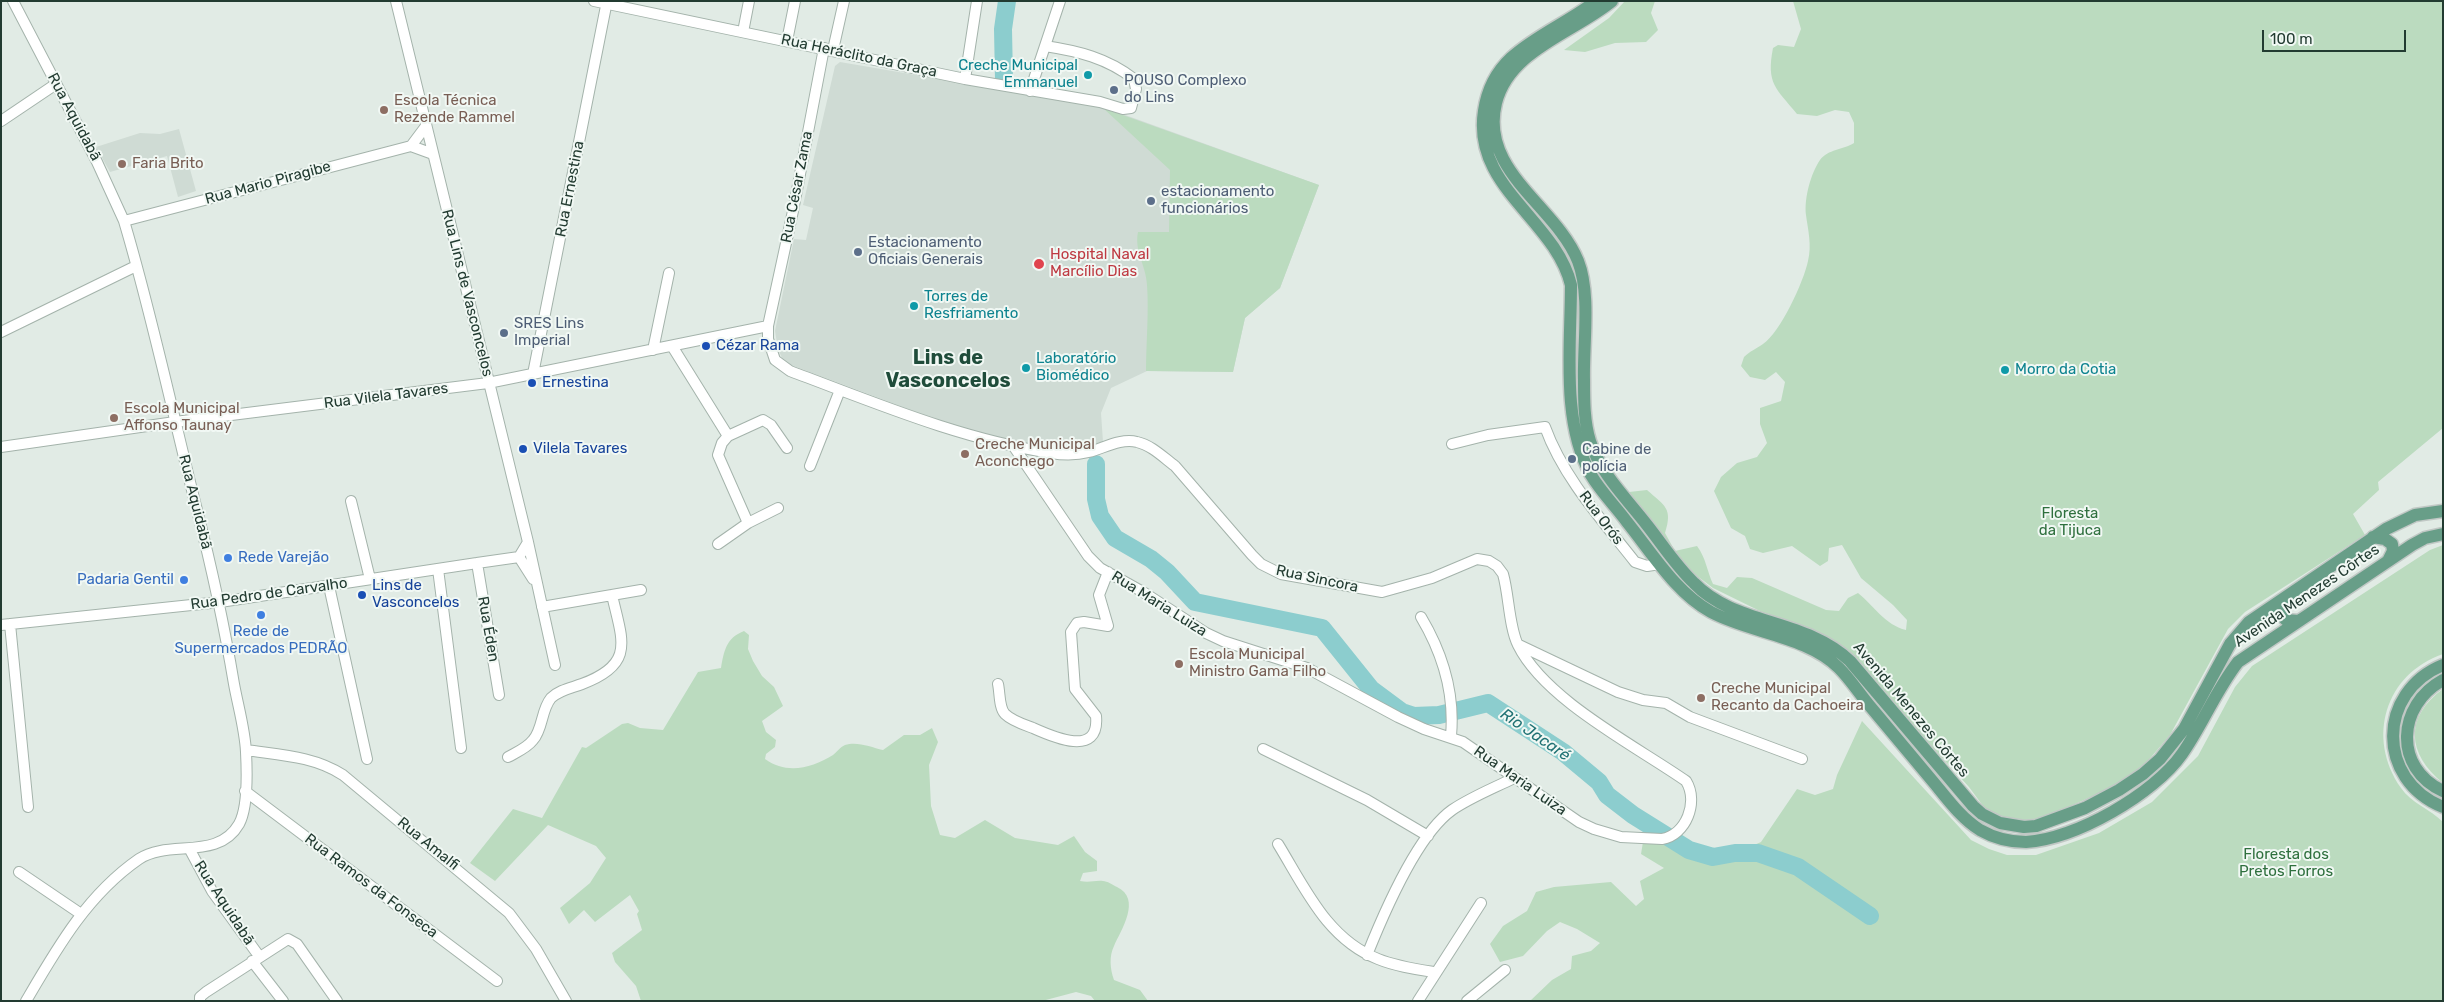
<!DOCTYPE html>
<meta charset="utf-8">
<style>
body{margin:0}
#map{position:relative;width:2444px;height:1002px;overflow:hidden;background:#e1ebe5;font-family:Rubik,sans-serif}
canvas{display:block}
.frame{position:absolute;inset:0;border:2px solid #223b31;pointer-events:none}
.scale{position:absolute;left:2262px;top:30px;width:144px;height:22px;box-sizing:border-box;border:2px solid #223b31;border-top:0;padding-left:6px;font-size:15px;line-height:18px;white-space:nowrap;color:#223b31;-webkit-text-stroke:4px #f1f8f4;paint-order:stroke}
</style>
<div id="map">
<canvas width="2444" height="1002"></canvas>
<div class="frame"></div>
<div class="scale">100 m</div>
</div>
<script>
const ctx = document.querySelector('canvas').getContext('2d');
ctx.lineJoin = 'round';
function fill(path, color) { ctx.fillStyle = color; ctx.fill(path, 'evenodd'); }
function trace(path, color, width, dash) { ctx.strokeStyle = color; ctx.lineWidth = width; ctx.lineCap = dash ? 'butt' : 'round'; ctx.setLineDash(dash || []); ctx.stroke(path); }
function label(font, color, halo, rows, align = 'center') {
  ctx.font = font + ' Rubik,sans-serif'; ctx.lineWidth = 4; ctx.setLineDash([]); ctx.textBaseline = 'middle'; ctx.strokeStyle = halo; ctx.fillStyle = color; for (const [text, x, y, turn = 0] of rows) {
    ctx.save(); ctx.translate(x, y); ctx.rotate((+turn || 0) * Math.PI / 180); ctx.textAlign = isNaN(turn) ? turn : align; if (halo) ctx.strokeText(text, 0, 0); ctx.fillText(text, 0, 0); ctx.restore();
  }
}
fill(new Path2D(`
 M 840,62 L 1103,107 L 1319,185 L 1280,288 L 1245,318 L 1233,372 L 1147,371 L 1111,388 L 1101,413 L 1103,442 L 1073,448 L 1034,445 L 964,430 L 791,365 L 782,358 L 778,349 L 775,331 L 794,239 L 806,240 L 813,208 L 803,205 L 835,66 Z
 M 179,129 L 196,191 L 178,197 L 167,156 L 110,172 L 96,147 L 140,133 L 160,134 Z`), '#cfdbd4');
fill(new Path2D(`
 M 1625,1 L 1655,1 L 1651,13 L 1658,30 L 1646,42 L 1615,43 L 1585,52 L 1564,50 L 1609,18 Z
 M 1793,1 L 2443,1 L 2443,428 L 2378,482 L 2379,490 L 2353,514 L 2365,535 L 2245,612 L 2228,629 L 2170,735 L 2146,763 L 2121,783 L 2038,821 L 2004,820 L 1986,810 L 1969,787 L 1834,641 L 1770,616 L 1713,588 L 1688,569 L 1653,527 L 1629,492 L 1647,490 C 1665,506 1673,508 1665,533 L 1675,551 L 1697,546 C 1706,558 1707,571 1713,584 L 1727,588 L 1737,577 L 1752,578 L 1826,610 L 1839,611 L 1848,598 L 1858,593 C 1874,606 1885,625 1906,630 L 1907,620 L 1893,605 L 1861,578 L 1842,545 L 1829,548 L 1828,561 L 1820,566 L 1792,546 L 1763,553 L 1750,549 L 1745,536 L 1731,528 L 1714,491 L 1721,477 L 1737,463 L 1757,457 L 1767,443 L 1760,424 L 1760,408 L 1781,401 L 1785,382 L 1776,372 L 1765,380 L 1750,377 L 1741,366 L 1744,357 C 1750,351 1756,349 1763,344 C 1780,333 1804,281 1808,261 C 1812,245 1808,230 1806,215 C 1804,198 1811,173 1820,160 C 1828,149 1843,150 1854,143 L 1854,123 L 1849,112 L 1835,110 L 1817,116 L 1797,114 C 1776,88 1766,84 1773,48 L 1778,45 L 1794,47 L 1801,29 Z
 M 1103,108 L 1319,185 L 1280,288 L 1245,318 L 1233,372 L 1146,371 C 1146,342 1149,313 1147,285 C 1146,265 1134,251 1138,232 L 1169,232 L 1170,170 Z
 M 2443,545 L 2443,654 C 2385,674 2366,738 2401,788 C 2411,803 2430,809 2443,822 L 2443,1001 L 1530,1001 L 1552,980 L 1571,969 L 1572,956 L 1591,951 L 1600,943 L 1577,929 L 1560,922 L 1547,931 L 1523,956 L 1500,962 L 1490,944 L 1503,926 L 1527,911 L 1536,892 L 1554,887 L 1611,882 L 1636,906 L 1644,899 L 1640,881 L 1664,868 L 1641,854 L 1643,842 L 1681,839 L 1711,858 L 1736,853 L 1761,842 L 1797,789 L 1815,795 L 1833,789 L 1837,775 L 1862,721 L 1971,840 L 1989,849 L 2007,855 L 2036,855 L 2099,833 L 2152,802 L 2198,756 L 2235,687 L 2252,666 L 2430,550 Z
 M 744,631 L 749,635 L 748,649 L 753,661 L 762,676 L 774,687 L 783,706 L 762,721 L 766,732 L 776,740 L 775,747 L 766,754 L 765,759 C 787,775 812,768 833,755 C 837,752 840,747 845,745 C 857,741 871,747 883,750 L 904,735 L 920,735 L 932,728 L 938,742 L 929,765 L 931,806 L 940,835 L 955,838 L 985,820 L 1015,838 L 1058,845 L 1074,836 L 1085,852 L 1097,861 L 1097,871 L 1083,873 L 1080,881 C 1090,883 1095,880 1103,881 C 1107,881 1113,885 1117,887 C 1142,899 1121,930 1114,946 C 1109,956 1110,969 1114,980 L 1140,990 L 1148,1001 L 1095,1001 L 1091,996 L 1076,992 L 1042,1001 L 641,1001 L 636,986 L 615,962 L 612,953 L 642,930 L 637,914 L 639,911 L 630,895 L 595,922 L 584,910 L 569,924 L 560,908 L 590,883 L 606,858 L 596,846 L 548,825 L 495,881 L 470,863 L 513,809 L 542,818 L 582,747 L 586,748 L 622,724 L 628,723 L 640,728 L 663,730 L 698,672 L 721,668 C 724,651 726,638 744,631 Z
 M 2443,689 L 2443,783 C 2407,754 2404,717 2443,689 Z`), '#bbdbbf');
trace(new Path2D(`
 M 1004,80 L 1003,29 L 1007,1
 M 1096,464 L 1096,499 L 1100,516 L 1115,538 L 1151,559 L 1167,572 L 1195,602 L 1322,628 L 1371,689 L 1402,712 L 1414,716 L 1439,715 L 1488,703 L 1563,752 L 1599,782 L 1607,795 L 1633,815 L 1689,850 L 1713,857 L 1735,853 L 1758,853 L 1798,867 L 1870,916`), '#8ccdce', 18);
const minor = new Path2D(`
 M 13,1 L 97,162 L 124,221 C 152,315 172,411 196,506 C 211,565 224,624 234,684 C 238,706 245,730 246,752 C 247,771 248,808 239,824 C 218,861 169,839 139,859 C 87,895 57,948 26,1001
 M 396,1 L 528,542 L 555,665
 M 594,1 L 965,79 L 1100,102 L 1123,109 L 1131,108 L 1136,89 L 1134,79 C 1107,58 1078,51 1045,46
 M 743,32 L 749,1
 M 787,41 L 795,1
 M 824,48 L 793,211 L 768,326 L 768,339 L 775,360 L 790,371 C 876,403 960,439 1051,453 C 1063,455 1077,455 1089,452 C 1104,448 1121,438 1137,442 C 1151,445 1163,457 1175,466 L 1252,555 L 1261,564 L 1281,574 L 1382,592 L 1432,578 L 1477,559 L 1489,561 L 1497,566 L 1503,574 C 1509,595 1509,627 1518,645 C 1545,700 1636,746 1686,781 C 1699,802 1686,835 1662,839 L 1621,837 L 1594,829 L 1579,822 L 1463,742 L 1424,729 L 1398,717 L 1307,668 L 1223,641 L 1206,633 L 1143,592 L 1100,568 L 1088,556 L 1014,447
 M 833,50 L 844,1
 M 965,79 L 977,1
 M 1030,91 L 1060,1
 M 1,121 L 56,84
 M 411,146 L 426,126
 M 124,221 L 411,146 L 433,154
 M 1,332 L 136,266
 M 672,346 L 728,436
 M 653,350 L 669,273
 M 533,374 L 607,1
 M 1452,444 L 1488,435 L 1545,427 C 1563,477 1602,520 1635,562 L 1647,566 L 1660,564
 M 1,447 L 175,422 L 488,383 L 768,326
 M 810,466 L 840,390
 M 351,501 L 370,579
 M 748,523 L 718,455 L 722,443 L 728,436 L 763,420 L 771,425 L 787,448
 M 718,544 L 748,523 L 778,508
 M 519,557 L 533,579
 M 477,563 L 499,695
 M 438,569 L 461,748
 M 329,586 L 367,759
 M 542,607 L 641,590
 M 1421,617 C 1443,654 1455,692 1451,736
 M 10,624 L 28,807
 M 1,625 L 220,602 L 477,563 L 519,557 L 528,542
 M 1519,645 L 1618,692 L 1643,700 L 1666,703 L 1690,717 L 1802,759
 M 998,684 C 1000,693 999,708 1005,714 C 1012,721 1025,725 1033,728 C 1053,737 1100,758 1096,716 L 1075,689 L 1071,632 L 1077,623 L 1084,622 L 1108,626 L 1099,595 L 1108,572
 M 1263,749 L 1367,800 L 1428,836
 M 246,750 C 279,755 314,756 343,775 L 509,913 L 536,949 L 566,1001
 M 508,757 C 517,752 527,748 533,740 C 543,729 541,710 551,698 C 559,690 571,688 582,684 C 636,664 622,640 612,595
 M 245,791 L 497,981
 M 1278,844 C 1305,888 1327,939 1378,959 C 1395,966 1415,969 1434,972
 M 190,850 L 212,891 L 259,956
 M 19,872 L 81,914
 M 1367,955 C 1383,915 1417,835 1452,810 C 1471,797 1494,788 1514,778
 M 252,961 L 283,1001
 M 200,1001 L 200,997 L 206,992 L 288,939 L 297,944 L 337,1001
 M 1418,1001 L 1481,903
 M 1467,1001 L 1505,970`);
const major = new Path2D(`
 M 1596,1 C 1569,22 1536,35 1511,58 C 1496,72 1487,91 1484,111 C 1472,187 1555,219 1571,285 C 1571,346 1561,421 1591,475 C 1601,492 1616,507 1627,522 C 1652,553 1676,593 1711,612 C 1750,633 1807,636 1839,668 C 1850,679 1859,693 1869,705 C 1891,731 1913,758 1935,784 C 1948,800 1962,819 1980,830 C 1994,838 2010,842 2026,842 C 2076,839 2154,794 2182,754 C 2203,724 2216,690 2238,662 L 2412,545 L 2425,538 L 2443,534
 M 1612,1 C 1573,33 1509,50 1496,103 C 1479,171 1556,206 1578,261 C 1591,294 1583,344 1584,380 C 1584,400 1584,422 1590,441 C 1600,473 1627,499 1647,525 C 1662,544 1676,566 1694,583 C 1735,626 1805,618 1850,661 L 1973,806 L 1982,814 L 2000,823 L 2024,827 L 2036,826 L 2085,808 L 2119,790 L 2143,774 L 2160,759 L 2184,729 L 2230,644 L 2249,622 L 2386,529 L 2415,515 L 2443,511
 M 2373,537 L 2385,539 L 2392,544 L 2393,551 L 2388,561
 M 2287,597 L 2280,609 L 2281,615 L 2286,620 L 2299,621
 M 2443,665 C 2377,692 2376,780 2443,807
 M 2443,680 C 2397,705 2393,768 2443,791`);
trace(minor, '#a4b3ab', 12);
trace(major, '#c1c8c5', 15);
trace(minor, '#fff', 10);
trace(major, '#689e88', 12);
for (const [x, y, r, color] of [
 [1088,75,5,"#0f9aa8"],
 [1114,90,5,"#5c6f8a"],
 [384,110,5,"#8d6e63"],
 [122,164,5,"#8d6e63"],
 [1151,201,5,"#5c6f8a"],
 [858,252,5,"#5c6f8a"],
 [1039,264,6,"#e0444e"],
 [914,306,5,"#0f9aa8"],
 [504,333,5,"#5c6f8a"],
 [706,346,5,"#1a4fb4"],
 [1026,368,5,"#0f9aa8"],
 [2005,370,5,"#0f9aa8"],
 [532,383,5,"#1a4fb4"],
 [114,418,5,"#8d6e63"],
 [523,449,5,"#1a4fb4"],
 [965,454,5,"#8d6e63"],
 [1572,459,5,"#5c6f8a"],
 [228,558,5,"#3f7fe0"],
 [184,580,5,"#3f7fe0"],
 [362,595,5,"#1a4fb4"],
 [261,615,5,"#3f7fe0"],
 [1179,664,5,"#8d6e63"],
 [1701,698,5,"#8d6e63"]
]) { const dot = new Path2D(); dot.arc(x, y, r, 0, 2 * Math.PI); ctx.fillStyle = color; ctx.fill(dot); trace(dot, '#f1f8f4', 2); }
label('15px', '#223b31', '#f1f8f4', [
 ["Rua Heráclito da Graça",859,56,12],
 ["Rua Aquidabã",74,117,62],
 ["Rua Mario Piragibe",268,183,-15],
 ["Rua César Zama",797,187,-79],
 ["Rua Ernestina",570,189,-79],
 ["Rua Lins de Vasconcelos",467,293,76],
 ["Rua Vilela Tavares",386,396,-7],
 ["Rua Aquidabã",195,502,76],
 ["Rua Orós",1601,518,53],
 ["Rua Sincora",1317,579,12],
 ["Rua Pedro de Carvalho",269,594,-8],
 ["Avenida Menezes Côrtes",2307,596,-34],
 ["Rua Maria Luiza",1159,604,32],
 ["Rua Éden",488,629,80],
 ["Avenida Menezes Côrtes",1911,710,50],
 ["Rua Maria Luiza",1520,781,35],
 ["Rua Amalfi",428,844,39],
 ["Rua Ramos da Fonseca",371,886,37],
 ["Rua Aquidabã",224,903,57]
]);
label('15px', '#0d838f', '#f1f8f4', [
 ["Creche Municipal",1078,66,"right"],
 ["Emmanuel",1078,83,"right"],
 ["Torres de",924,297],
 ["Resfriamento",924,314],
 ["Laboratório",1036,359],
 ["Biomédico",1036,376],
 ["Morro da Cotia",2015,370]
], 'left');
label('15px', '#4e5e75', '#f1f8f4', [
 ["POUSO Complexo",1124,81],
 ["do Lins",1124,98],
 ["estacionamento",1161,192],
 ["funcionários",1161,209],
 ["Estacionamento",868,243],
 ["Oficiais Generais",868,260],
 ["SRES Lins",514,324],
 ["Imperial",514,341],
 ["Cabine de",1582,450],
 ["polícia",1582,467]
], 'left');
label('15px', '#785e54', '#f1f8f4', [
 ["Escola Técnica",394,101],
 ["Rezende Rammel",394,118],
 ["Faria Brito",132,164],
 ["Escola Municipal",124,409],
 ["Affonso Taunay",124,426],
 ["Creche Municipal",975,445],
 ["Aconchego",975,462],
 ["Escola Municipal",1189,655],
 ["Ministro Gama Filho",1189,672],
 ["Creche Municipal",1711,689],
 ["Recanto da Cachoeira",1711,706]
], 'left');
label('15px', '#be3a42', '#f1f8f4', [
 ["Hospital Naval",1050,255],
 ["Marcílio Dias",1050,272]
], 'left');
label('15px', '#164399', '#f1f8f4', [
 ["Cézar Rama",716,346],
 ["Ernestina",542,383],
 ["Vilela Tavares",533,449],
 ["Lins de",372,586],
 ["Vasconcelos",372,603]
], 'left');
label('15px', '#2f703e', '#f1f8f4', [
 ["Floresta",2070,514],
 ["da Tijuca",2070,531],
 ["Floresta dos",2286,855],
 ["Pretos Forros",2286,872]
]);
label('15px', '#366cbe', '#f1f8f4', [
 ["Rede Varejão",238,558],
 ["Padaria Gentil",174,580,"right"],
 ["Rede de",261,632,"center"],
 ["Supermercados PEDRÃO",261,649,"center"]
], 'left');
label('italic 16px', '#207274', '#f1f8f4', [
 ["Rio Jacaré",1535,735,34]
]);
label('bold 20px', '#1f4c3a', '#f1f8f4', [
 ["Lins de",948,358],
 ["Vasconcelos",948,381]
]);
</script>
